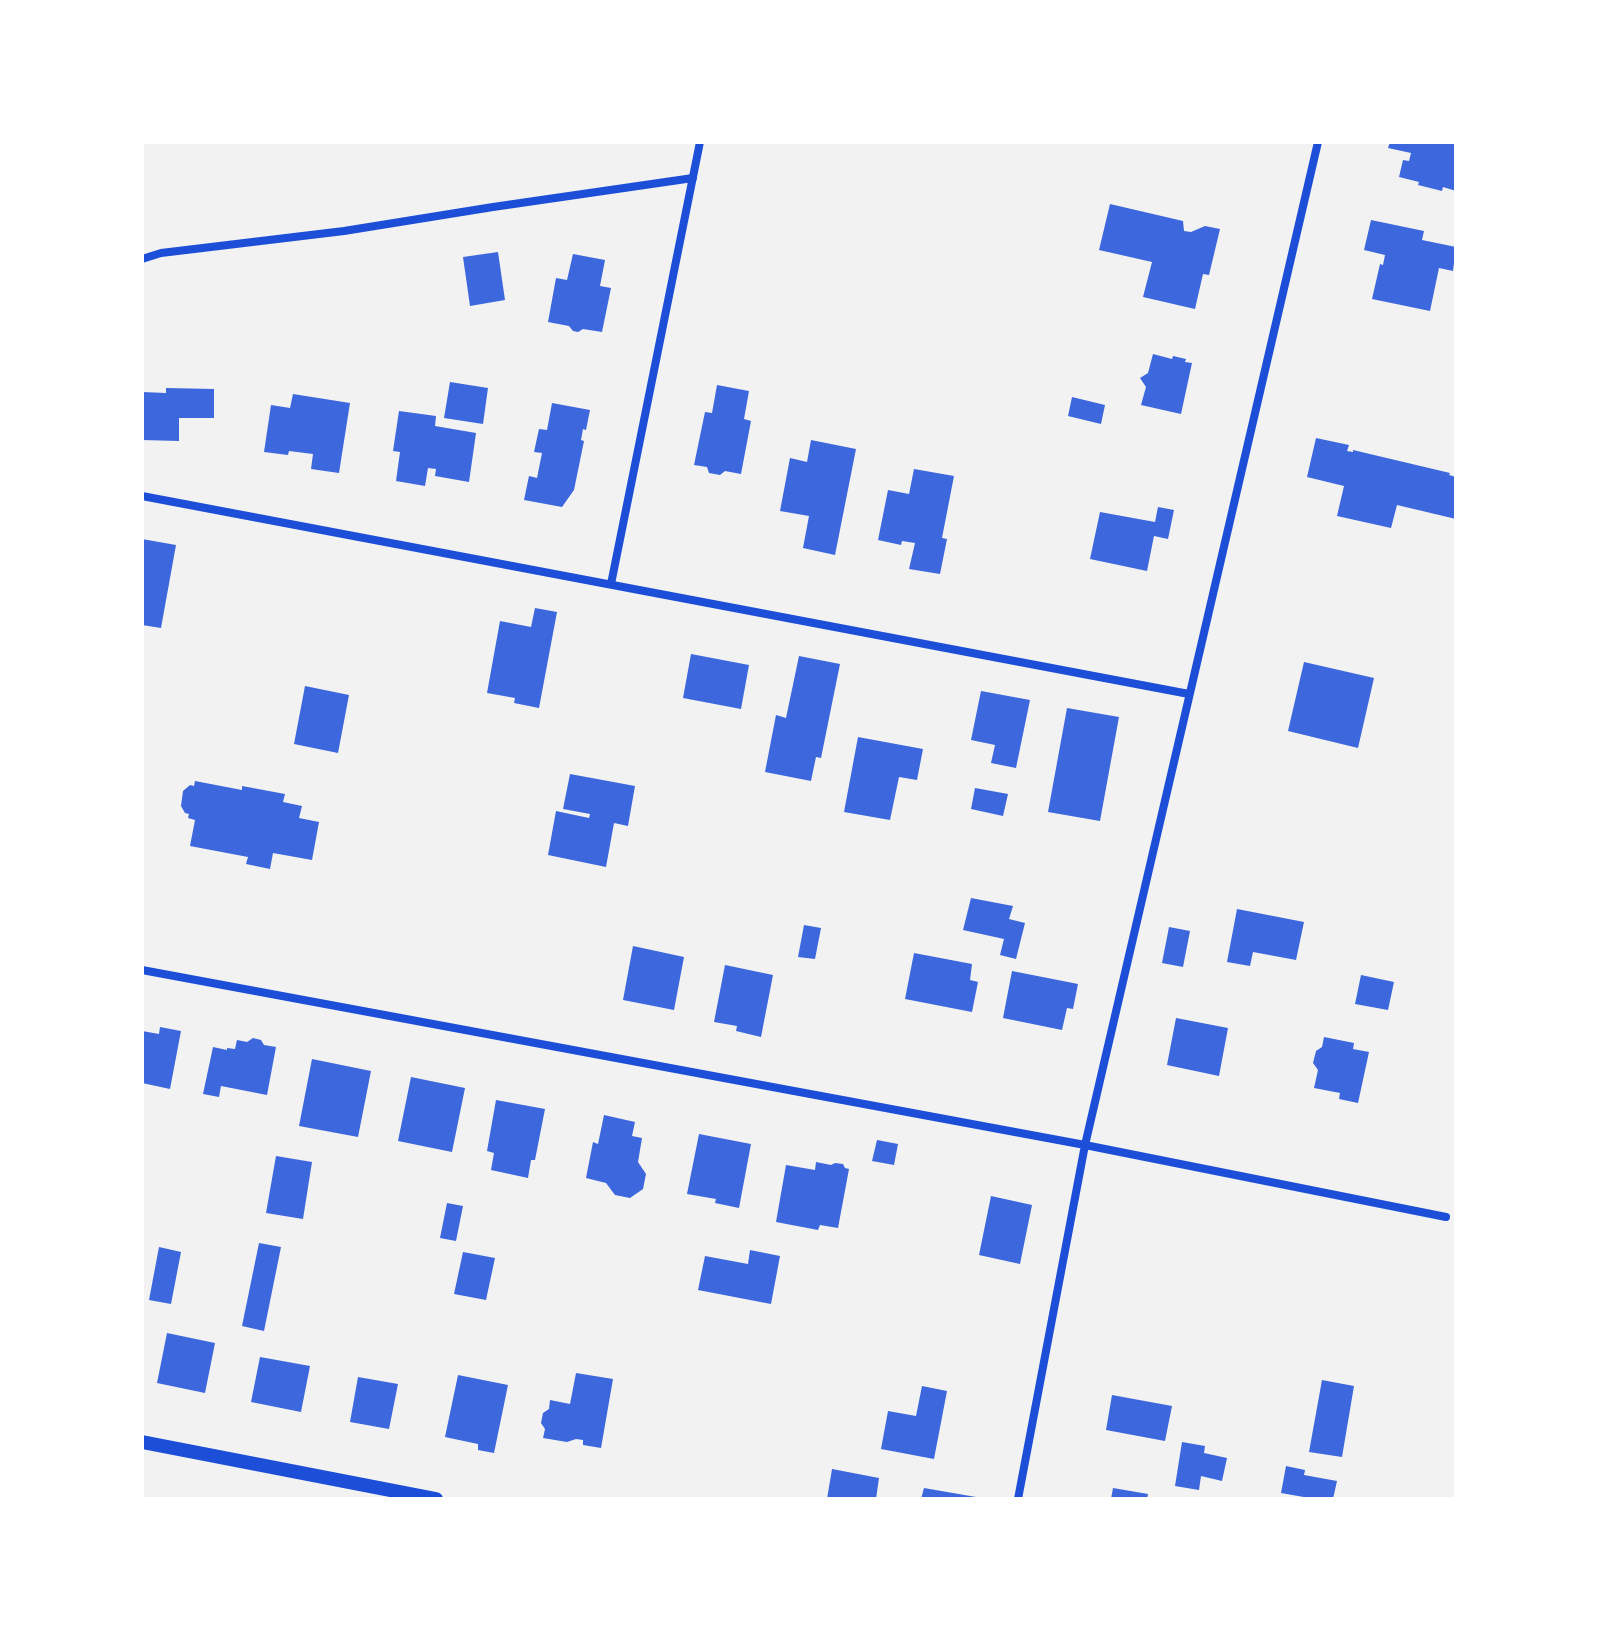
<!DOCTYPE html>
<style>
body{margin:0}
#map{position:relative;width:1598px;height:1641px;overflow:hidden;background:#f2f2f2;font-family:Montserrat,sans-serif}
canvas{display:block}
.frame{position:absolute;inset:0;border:144px solid #fff;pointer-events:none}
</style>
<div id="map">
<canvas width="1598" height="1641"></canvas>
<div class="frame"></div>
</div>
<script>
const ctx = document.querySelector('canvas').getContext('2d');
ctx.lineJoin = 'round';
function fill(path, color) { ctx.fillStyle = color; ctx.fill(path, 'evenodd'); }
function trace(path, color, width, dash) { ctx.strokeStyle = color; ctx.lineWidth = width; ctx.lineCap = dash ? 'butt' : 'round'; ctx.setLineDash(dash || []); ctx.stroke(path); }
fill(new Path2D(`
 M 1390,142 L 1456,142 L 1456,191 L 1443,187 L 1442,191 L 1418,185 L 1419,182 L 1399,177 L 1403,160 L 1409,161 L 1411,153 L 1388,148 Z
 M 1110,204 L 1183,221 L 1184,231 L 1191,232 L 1205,226 L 1220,229 L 1209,275 L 1203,274 L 1195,309 L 1143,297 L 1152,262 L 1099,250 Z
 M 1371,220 L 1424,231 L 1422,240 L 1456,247 L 1453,271 L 1439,268 L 1430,311 L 1372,299 L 1380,264 L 1383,265 L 1385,255 L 1364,250 Z
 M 498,252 L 505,300 L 470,306 L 463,257 Z
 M 573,254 L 605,260 L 600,286 L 611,288 L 602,332 L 583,329 L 578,332 L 573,331 L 569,326 L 548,322 L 556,278 L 567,280 Z
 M 1153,354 L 1172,359 L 1173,356 L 1186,359 L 1185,362 L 1192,363 L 1181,414 L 1141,405 L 1146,387 L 1140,378 L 1148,373 Z
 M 450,382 L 488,388 L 483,424 L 444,418 Z
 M 717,385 L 749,391 L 744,419 L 751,421 L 741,474 L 725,471 L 720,475 L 709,473 L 707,467 L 694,465 L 705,412 L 712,413 Z
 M 166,388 L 214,389 L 214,418 L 179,418 L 179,441 L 142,440 L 142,392 L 166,393 Z
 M 293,394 L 350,403 L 339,473 L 311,469 L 313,454 L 289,451 L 288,455 L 264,452 L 271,405 L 290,408 Z
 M 1072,397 L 1105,405 L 1101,424 L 1068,416 Z
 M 552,403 L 590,410 L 586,430 L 583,429 L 581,440 L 584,441 L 574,490 L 562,507 L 524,500 L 529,476 L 537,478 L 542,453 L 534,452 L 539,429 L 547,430 Z
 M 399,411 L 436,416 L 435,426 L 476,433 L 469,482 L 435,476 L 436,469 L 428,468 L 425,486 L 396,481 L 400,452 L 393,451 Z
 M 1316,438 L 1349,445 L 1347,451 L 1353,452 L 1353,450 L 1450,473 L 1449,475 L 1456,477 L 1456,519 L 1397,505 L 1391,528 L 1337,516 L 1344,486 L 1307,477 Z
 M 811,440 L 856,449 L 835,555 L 803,548 L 809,516 L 780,511 L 790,458 L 807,462 Z
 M 914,469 L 954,476 L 942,538 L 947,539 L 940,574 L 909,569 L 915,543 L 902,541 L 901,545 L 878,540 L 888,490 L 909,494 Z
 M 1158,507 L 1174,510 L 1168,539 L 1154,536 L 1147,571 L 1090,559 L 1100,512 L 1155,522 Z
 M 142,539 L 176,545 L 161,628 L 142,625 Z
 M 535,608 L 557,612 L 539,708 L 514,703 L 515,698 L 487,693 L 500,621 L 531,627 Z
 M 691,654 L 749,665 L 741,709 L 683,698 Z
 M 799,656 L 840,664 L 821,758 L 816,757 L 811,781 L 765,772 L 776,715 L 786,718 Z
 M 1304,662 L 1374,678 L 1358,748 L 1288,731 Z
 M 305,686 L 349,695 L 338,753 L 294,744 Z
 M 981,691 L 1030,700 L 1016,768 L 991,763 L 995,745 L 971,740 Z
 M 1067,708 L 1119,717 L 1100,821 L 1048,812 Z
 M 858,737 L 923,749 L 917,780 L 899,777 L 890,820 L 844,812 Z
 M 570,774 L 635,786 L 628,826 L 614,823 L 606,867 L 548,855 L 556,811 L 589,818 L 590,814 L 563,809 Z
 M 195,781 L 242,790 L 242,786 L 285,794 L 283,802 L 302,806 L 299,818 L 319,822 L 312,860 L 273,853 L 270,869 L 246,864 L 248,857 L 190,846 L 195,820 L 188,818 L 189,814 L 185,813 L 181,806 L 183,791 L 190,785 L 194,786 Z
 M 975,788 L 1008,794 L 1003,816 L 971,809 Z
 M 971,898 L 1013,906 L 1009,919 L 1025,923 L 1016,959 L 1000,955 L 1004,939 L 963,930 Z
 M 1237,909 L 1304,922 L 1296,960 L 1253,952 L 1250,966 L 1227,962 Z
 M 804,925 L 821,928 L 815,959 L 798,957 Z
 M 1169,927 L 1190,931 L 1183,967 L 1162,963 Z
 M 633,946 L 684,957 L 674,1010 L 623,1000 Z
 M 914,953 L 972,964 L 970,980 L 978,982 L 972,1012 L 905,999 Z
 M 725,965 L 773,975 L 761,1037 L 736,1031 L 737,1026 L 714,1022 Z
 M 1012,971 L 1078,984 L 1073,1009 L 1067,1008 L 1062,1030 L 1003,1018 Z
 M 1361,975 L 1394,982 L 1388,1010 L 1355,1004 Z
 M 1176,1018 L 1228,1028 L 1219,1076 L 1167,1065 Z
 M 160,1027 L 181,1031 L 170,1089 L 142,1083 L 142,1031 L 159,1034 Z
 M 1324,1037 L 1354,1043 L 1353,1049 L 1369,1052 L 1358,1103 L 1339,1099 L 1340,1093 L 1314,1088 L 1318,1070 L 1313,1063 L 1316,1051 L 1322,1047 Z
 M 253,1038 L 261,1040 L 264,1045 L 276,1047 L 267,1095 L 221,1086 L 219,1097 L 203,1094 L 213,1047 L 227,1050 L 227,1048 L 235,1049 L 237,1040 L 247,1042 Z
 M 312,1059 L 371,1071 L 358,1137 L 299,1126 Z
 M 411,1077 L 465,1088 L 452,1152 L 398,1141 Z
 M 496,1100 L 545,1109 L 535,1160 L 531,1160 L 528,1178 L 491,1170 L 494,1153 L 487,1151 Z
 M 604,1115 L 635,1122 L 632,1136 L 642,1138 L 638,1162 L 646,1174 L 643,1189 L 630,1198 L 615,1195 L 606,1183 L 586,1178 L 593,1142 L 598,1144 Z
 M 699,1134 L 751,1144 L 739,1208 L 715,1203 L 716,1199 L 687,1194 Z
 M 877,1140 L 898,1144 L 894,1165 L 872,1161 Z
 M 276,1156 L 312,1162 L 303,1219 L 266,1213 Z
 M 816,1162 L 831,1165 L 835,1163 L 843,1164 L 845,1168 L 849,1169 L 838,1228 L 820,1225 L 818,1230 L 776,1222 L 786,1165 L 815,1170 Z
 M 991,1196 L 1032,1205 L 1020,1264 L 979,1255 Z
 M 447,1203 L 463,1206 L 456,1241 L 440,1238 Z
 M 259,1243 L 281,1247 L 264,1331 L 242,1326 Z
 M 159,1247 L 181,1252 L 171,1304 L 149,1300 Z
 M 750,1250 L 780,1256 L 771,1304 L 698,1290 L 705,1256 L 748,1264 Z
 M 463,1252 L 495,1258 L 486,1300 L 454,1294 Z
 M 167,1333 L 215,1343 L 205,1393 L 157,1383 Z
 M 260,1357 L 310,1366 L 301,1412 L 251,1402 Z
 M 576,1373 L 613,1379 L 601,1448 L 583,1445 L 583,1440 L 576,1439 L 567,1442 L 543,1438 L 545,1429 L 541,1423 L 543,1413 L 549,1409 L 550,1400 L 570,1404 Z
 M 458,1375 L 508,1385 L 494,1453 L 478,1450 L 478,1444 L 445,1437 Z
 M 358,1377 L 398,1384 L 389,1429 L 350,1422 Z
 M 1322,1380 L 1354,1386 L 1342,1457 L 1309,1452 Z
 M 922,1386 L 947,1391 L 934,1459 L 881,1449 L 888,1411 L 916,1416 Z
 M 1112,1395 L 1172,1406 L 1165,1441 L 1106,1430 Z
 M 1182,1442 L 1205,1446 L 1204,1453 L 1227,1458 L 1222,1481 L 1201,1476 L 1199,1490 L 1175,1486 Z
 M 1286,1466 L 1305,1470 L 1304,1475 L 1337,1481 L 1333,1499 L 1315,1499 L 1281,1493 Z
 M 832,1469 L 879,1478 L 876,1499 L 827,1499 Z
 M 924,1488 L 976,1497 L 976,1499 L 921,1499 Z
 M 1113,1488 L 1148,1494 L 1147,1499 L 1111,1499 Z`), '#3d67dc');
trace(new Path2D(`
 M 142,259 L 161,253 L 344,231 L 493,207 L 693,178
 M 142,496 L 1189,694
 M 611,584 L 700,142
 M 142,970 L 1085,1145 L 1446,1217
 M 1018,1499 L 1085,1145 L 1318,142`), '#1d4ed8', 8);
trace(new Path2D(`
 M 142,1442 L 436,1499`), '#1d4ed8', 14);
</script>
